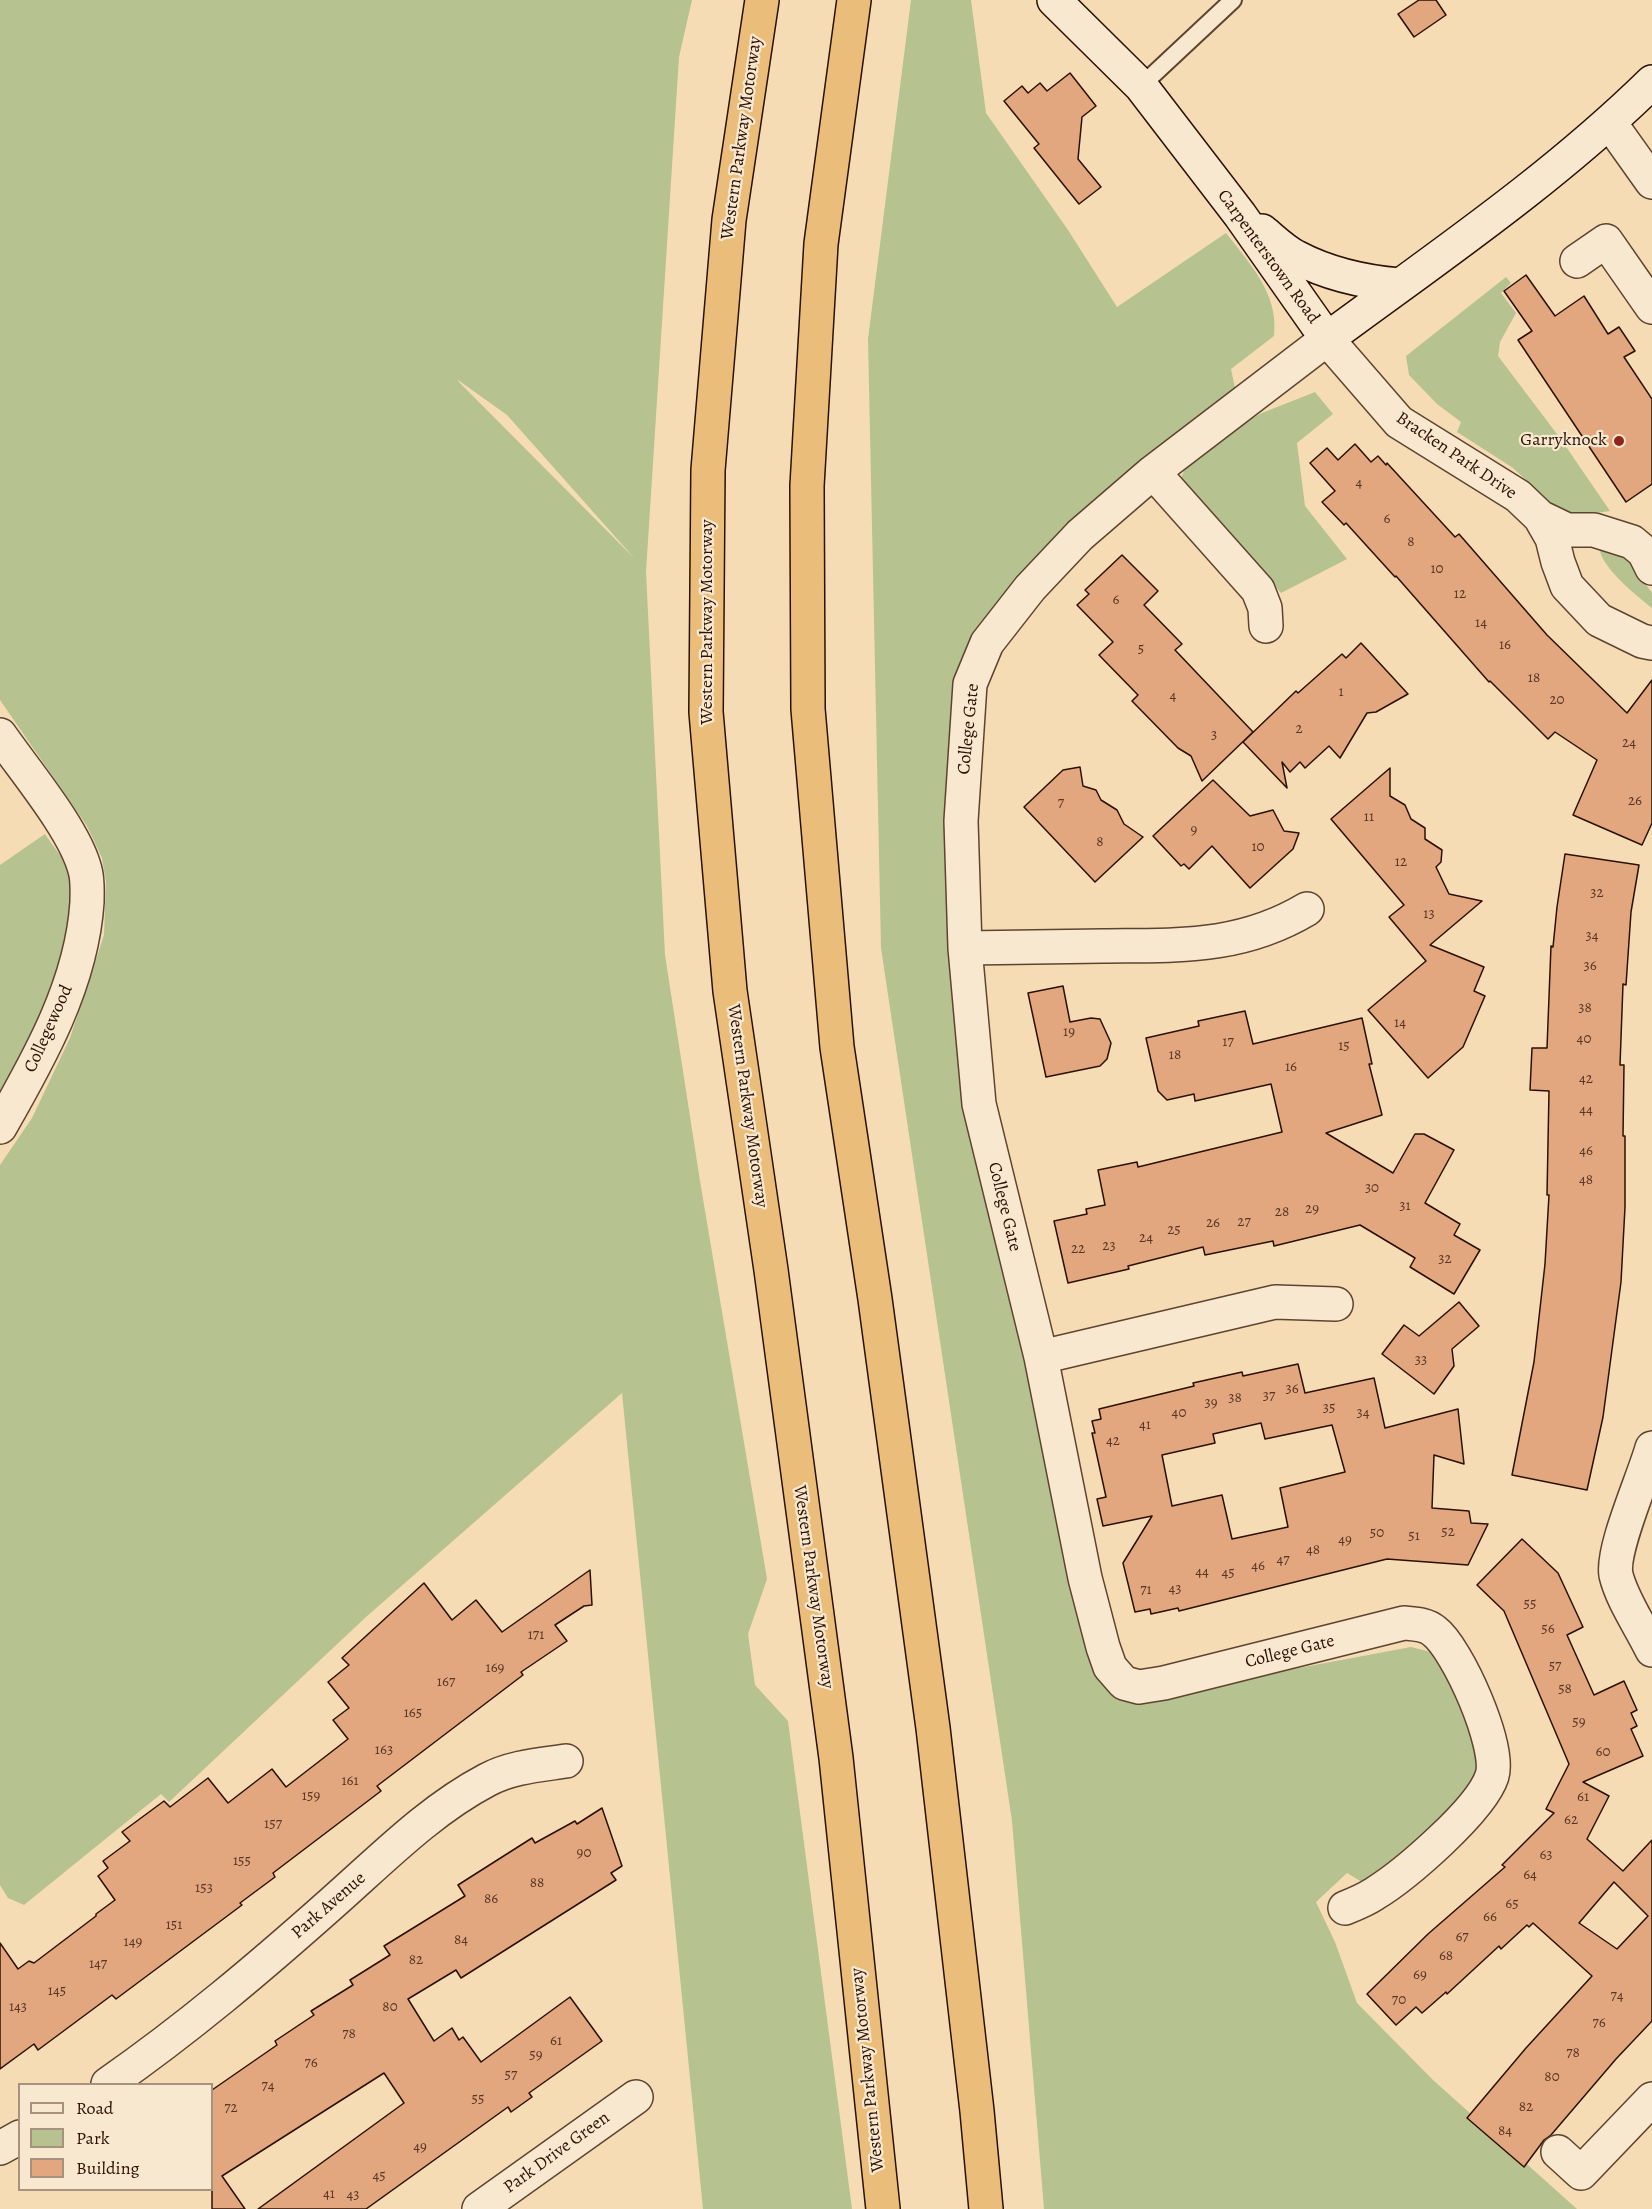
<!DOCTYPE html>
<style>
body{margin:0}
#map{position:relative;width:1652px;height:2209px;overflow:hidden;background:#f5dcb5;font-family:Alegreya,serif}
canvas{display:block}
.legend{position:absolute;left:18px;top:2083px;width:195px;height:108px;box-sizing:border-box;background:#f8e8cf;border:2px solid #a6927e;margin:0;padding:8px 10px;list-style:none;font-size:18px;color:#2b1104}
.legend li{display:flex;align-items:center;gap:12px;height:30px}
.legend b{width:30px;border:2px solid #a6927e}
</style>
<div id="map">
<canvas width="1652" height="2209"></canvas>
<ul class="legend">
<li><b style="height:8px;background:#f8e8cf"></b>Road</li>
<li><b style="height:16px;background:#b7c291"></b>Park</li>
<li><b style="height:16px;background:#e3a780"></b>Building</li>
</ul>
</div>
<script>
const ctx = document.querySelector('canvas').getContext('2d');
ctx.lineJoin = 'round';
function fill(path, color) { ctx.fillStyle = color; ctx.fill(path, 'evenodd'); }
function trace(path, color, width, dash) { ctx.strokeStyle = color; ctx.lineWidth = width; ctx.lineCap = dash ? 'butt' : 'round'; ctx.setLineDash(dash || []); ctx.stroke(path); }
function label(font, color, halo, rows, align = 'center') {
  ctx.font = font + ' Alegreya,serif'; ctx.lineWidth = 4.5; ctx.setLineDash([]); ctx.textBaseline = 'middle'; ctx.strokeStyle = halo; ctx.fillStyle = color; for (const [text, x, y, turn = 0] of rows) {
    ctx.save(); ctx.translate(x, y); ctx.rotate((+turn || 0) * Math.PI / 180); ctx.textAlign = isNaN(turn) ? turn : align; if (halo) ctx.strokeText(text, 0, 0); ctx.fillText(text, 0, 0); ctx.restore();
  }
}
fill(new Path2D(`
 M 0,0 L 692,0 L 679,57 L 646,572 L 665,955 L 700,1181 L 767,1579 L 748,1634 L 755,1685 L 788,1721 L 852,2209 L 703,2209 L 622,1393 L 366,1617 L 169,1802 L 161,1794 L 24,1905 L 8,1898 L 0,1885 L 0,1165 L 32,1118 L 70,1038 L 104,935 L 106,882 L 102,858 L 87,826 L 0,700 ZM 458,380 L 507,415 L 635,559 L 458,381 Z
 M 911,0 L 971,0 L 986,113 L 1068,230 L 1117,307 L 1226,233 C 1250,264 1279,294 1274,336 L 1231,369 L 1235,388 L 1093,500 L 991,617 L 966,664 L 979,1104 L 1024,1359 L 1086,1606 L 1142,1703 L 1158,1701 L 1277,1672 L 1411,1647 L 1435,1653 L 1450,1678 L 1479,1752 L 1475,1779 L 1457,1808 L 1367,1885 L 1347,1873 L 1316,1902 L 1335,1942 L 1357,2003 L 1433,2080 L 1577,2209 L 1044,2209 L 1012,1821 L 881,948 L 868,339 Z
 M 1506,277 L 1511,283 L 1501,293 L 1516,313 L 1500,342 L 1498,356 L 1560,438 L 1610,511 L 1566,517 L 1513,468 L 1457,432 L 1461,422 L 1437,404 L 1409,375 L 1406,356 Z
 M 1315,392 L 1333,414 L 1297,443 L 1305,506 L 1347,559 L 1281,593 L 1227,530 L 1191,493 L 1181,478 L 1193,451 L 1262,413 Z
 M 1599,546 L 1619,551 L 1636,570 L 1652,593 L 1652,608 C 1636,595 1600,567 1599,546 Z
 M 45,834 C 51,844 67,862 69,872 C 83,949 32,1030 0,1097 L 0,865 Z`), '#b7c291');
const building = new Path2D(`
 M 1419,0 L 1436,0 L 1446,15 L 1414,37 L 1398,14 Z
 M 1070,73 L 1096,106 L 1082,117 L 1078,159 L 1101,187 L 1079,204 L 1034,148 L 1039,144 L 1004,101 L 1022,86 L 1028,93 L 1040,83 L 1047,91 Z
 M 1526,275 L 1555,316 L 1584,296 L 1608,334 L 1619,327 L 1635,351 L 1624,357 L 1652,399 L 1652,484 L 1626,502 L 1518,340 L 1532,331 L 1504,291 Z
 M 1355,444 L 1371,462 L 1378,456 L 1386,465 L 1387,463 L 1455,537 L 1459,534 L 1547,635 L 1627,713 L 1652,680 L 1652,823 L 1642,845 L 1573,815 L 1597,760 L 1555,732 L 1548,739 L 1490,681 L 1489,682 L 1396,576 L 1395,577 L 1346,523 L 1344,525 L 1322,502 L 1335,491 L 1310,463 L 1327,448 L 1338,460 Z
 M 1122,555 L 1158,591 L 1144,605 L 1182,644 L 1175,650 L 1253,732 L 1202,781 L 1191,756 L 1178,748 L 1132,701 L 1138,695 L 1099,655 L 1113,642 L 1077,605 L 1089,594 L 1085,590 Z
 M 1361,643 L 1408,694 L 1376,712 L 1367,713 L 1340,758 L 1329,746 L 1305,768 L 1300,762 L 1290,772 L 1282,762 L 1287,788 L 1243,742 L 1296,691 L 1298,693 L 1342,654 L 1346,658 Z
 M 1080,767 L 1083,786 L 1096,790 L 1101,800 L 1117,810 L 1124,824 L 1143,837 L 1095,882 L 1024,807 L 1063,770 Z
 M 1390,768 L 1390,796 L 1405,805 L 1411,819 L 1425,828 L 1425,839 L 1442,850 L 1441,862 L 1436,867 L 1449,894 L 1482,901 L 1430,945 L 1484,967 L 1474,991 L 1485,996 L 1463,1047 L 1428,1078 L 1368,1010 L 1426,961 L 1389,917 L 1404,905 L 1331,819 Z
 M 1213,780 L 1250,816 L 1273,810 L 1284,831 L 1299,833 L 1293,849 L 1250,888 L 1212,846 L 1189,869 L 1184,864 L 1181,866 L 1153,836 Z
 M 1565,854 L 1639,865 L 1631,912 L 1626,985 L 1623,984 L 1620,1065 L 1624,1065 L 1623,1136 L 1625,1136 L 1625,1207 L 1621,1282 L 1603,1417 L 1587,1490 L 1512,1475 L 1534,1362 L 1545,1264 L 1549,1195 L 1547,1195 L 1549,1091 L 1530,1090 L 1532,1048 L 1547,1048 L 1551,946 L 1553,947 L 1557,907 Z
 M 1063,986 L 1070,1022 L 1091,1018 L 1100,1019 L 1111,1043 L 1107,1059 L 1100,1066 L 1046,1077 L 1028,993 Z
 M 1245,1011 L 1253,1044 L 1362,1018 L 1372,1064 L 1369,1064 L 1382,1115 L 1326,1133 L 1393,1173 L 1415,1134 L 1424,1134 L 1454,1150 L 1425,1203 L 1460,1224 L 1454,1235 L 1480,1250 L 1454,1294 L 1410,1267 L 1415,1258 L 1360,1225 L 1274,1246 L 1273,1241 L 1205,1255 L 1203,1247 L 1128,1266 L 1129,1269 L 1068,1283 L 1054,1221 L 1087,1214 L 1086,1209 L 1105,1205 L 1098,1170 L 1137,1162 L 1138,1167 L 1282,1132 L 1271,1084 L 1195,1101 L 1194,1094 L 1167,1100 L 1158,1091 L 1146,1038 L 1199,1026 L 1198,1021 Z
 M 1459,1302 L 1479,1326 L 1452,1349 L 1454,1366 L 1434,1394 L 1382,1354 L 1404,1325 L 1419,1336 Z
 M 1298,1364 L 1305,1393 L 1374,1378 L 1385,1428 L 1458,1409 L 1464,1464 L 1434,1455 L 1432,1508 L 1469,1511 L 1471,1523 L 1488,1524 L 1468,1565 L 1387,1559 L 1179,1611 L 1178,1608 L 1151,1614 L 1150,1609 L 1135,1612 L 1123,1563 L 1152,1516 L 1103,1526 L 1097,1499 L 1106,1497 L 1092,1433 L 1095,1433 L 1092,1421 L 1101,1419 L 1099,1409 L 1194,1386 L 1193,1383 L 1242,1372 L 1243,1376 ZM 1261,1423 L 1265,1439 L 1332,1425 L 1345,1472 L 1280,1488 L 1288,1527 L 1232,1539 L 1222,1495 L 1172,1506 L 1162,1455 L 1215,1443 L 1213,1434 Z
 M 1522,1539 L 1558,1573 L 1583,1627 L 1567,1635 L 1594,1695 L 1624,1681 L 1637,1710 L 1631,1713 L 1637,1726 L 1631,1729 L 1643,1756 L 1583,1782 L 1609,1796 L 1587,1839 L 1623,1871 L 1652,1840 L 1652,2021 L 1616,2059 L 1551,2135 L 1544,2140 L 1524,2167 L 1467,2118 L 1526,2048 L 1592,1976 L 1533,1923 L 1529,1927 L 1527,1925 L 1501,1949 L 1499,1946 L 1447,1994 L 1446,1992 L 1422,2013 L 1416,2007 L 1396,2025 L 1367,1994 L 1428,1934 L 1505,1867 L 1502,1865 L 1554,1813 L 1546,1809 L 1569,1764 L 1504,1611 L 1477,1585 ZM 1614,1882 L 1648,1916 L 1617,1949 L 1579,1923 Z
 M 590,1570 L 592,1605 L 584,1606 L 555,1625 L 567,1641 L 521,1672 L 523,1675 L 377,1786 L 381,1791 L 273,1873 L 275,1877 L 240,1903 L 242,1905 L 116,1999 L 112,1995 L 38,2050 L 34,2044 L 0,2069 L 0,1943 L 18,1969 L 29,1961 L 34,1963 L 96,1916 L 96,1914 L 115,1900 L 98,1876 L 108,1868 L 103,1861 L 130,1841 L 122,1832 L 164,1801 L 170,1807 L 208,1778 L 228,1803 L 272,1769 L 286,1787 L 348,1739 L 333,1720 L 349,1708 L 328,1682 L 349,1665 L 342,1658 L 424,1583 L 452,1620 L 476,1600 L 502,1632 Z
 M 602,1808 L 622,1866 L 611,1873 L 616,1880 L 461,1978 L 456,1970 L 408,1999 L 434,2041 L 452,2028 L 459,2040 L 463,2037 L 481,2062 L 570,1997 L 602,2041 L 529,2093 L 532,2097 L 511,2112 L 508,2107 L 366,2209 L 258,2209 L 404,2103 L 384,2073 L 222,2176 L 245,2209 L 212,2209 L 212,2090 L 277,2045 L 275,2041 L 314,2015 L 311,2011 L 353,1985 L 350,1980 L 390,1955 L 384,1946 L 465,1896 L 458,1885 L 532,1838 L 535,1843 L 575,1821 L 577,1824 Z`);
fill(building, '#e3a780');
trace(building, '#2b1104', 1.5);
const lane = new Path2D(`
 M 1141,86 L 1233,0`);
const street = new Path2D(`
 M 1610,123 L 1652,182
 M 1577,261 L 1606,241 L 1652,307
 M 1153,472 L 1258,590 L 1265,608 L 1266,626
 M 1540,517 L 1567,530 L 1594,530 L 1632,542 L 1644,552 L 1652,568
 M 0,735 C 25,771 75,830 85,870 C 88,880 87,892 87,902 C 82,983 39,1059 0,1127
 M 965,948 C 1011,947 1057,947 1103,946 C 1178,945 1240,949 1307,909
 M 1041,1357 L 1275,1302 L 1336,1304
 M 1652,1448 C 1644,1477 1611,1550 1616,1575 C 1622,1600 1641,1627 1652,1650
 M 1345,1908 C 1355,1904 1365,1900 1374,1894 C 1405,1875 1481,1810 1492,1776 C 1501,1747 1458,1649 1434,1631 C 1426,1624 1414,1624 1404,1623 L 1164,1683 L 1139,1687 L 1124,1683 L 1110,1667 L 1103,1647 L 1085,1578 L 1041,1357 L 979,1104 L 965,948 L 961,821 L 970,684 L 987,643 L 1030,588 L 1080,535 L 1153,472 L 1327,339 L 1399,422 L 1518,496 L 1540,517 L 1552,538 L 1558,562 L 1567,586 L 1599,620 L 1642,641 L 1652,643
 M 108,2084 C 187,2029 259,1968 331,1904 C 380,1861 428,1811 487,1780 C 511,1767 539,1765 566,1761
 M 0,2148 L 20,2137
 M 1558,2152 L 1581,2173 L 1652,2099
 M 479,2209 L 636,2097`);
const secondary = new Path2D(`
 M 1054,0 L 1141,86 L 1240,215 L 1327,339 C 1438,257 1553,179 1652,82
 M 1262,231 C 1273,240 1284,251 1296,257 C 1328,274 1364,282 1400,285`);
const highway = new Path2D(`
 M 762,0 L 729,220 L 708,470 L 706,712 L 730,991 L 771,1270 L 836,1758 L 883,2209
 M 854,0 L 821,244 L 807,486 L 808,709 L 837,1047 L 875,1299 L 933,1728 L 977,2111 L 986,2209`);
trace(lane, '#5e4430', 20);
trace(street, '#5e4430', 36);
trace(secondary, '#2b1104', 36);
trace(highway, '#2b1104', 36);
trace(lane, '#f8e8cf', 16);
trace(street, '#f8e8cf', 33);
trace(secondary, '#f8e8cf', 33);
trace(highway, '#eabe7a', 33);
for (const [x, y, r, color] of [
 [1619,441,6,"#8f2418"]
]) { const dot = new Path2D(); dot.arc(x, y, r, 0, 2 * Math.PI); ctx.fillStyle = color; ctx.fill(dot); trace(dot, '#f8e8cf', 2); }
label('15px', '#593623', null, [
 ["4",1359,483],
 ["6",1387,519],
 ["8",1411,542],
 ["10",1437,569],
 ["12",1460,594],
 ["6",1116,600],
 ["14",1481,623],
 ["16",1505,645],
 ["5",1141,649],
 ["18",1534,678],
 ["1",1341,692],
 ["4",1173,696],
 ["20",1557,700],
 ["2",1299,729],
 ["3",1214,735],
 ["24",1629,743],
 ["26",1635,801],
 ["7",1061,803],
 ["11",1369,817],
 ["9",1194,830],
 ["8",1100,842],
 ["10",1258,847],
 ["12",1401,862],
 ["32",1597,893],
 ["13",1429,914],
 ["34",1592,936],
 ["36",1590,966],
 ["38",1585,1008],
 ["14",1400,1023],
 ["19",1069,1032],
 ["40",1584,1039],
 ["17",1228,1042],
 ["15",1344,1046],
 ["18",1175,1055],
 ["16",1291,1067],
 ["42",1586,1079],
 ["44",1586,1110],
 ["46",1586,1151],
 ["48",1586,1180],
 ["30",1372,1188],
 ["31",1405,1206],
 ["29",1312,1209],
 ["28",1282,1212],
 ["27",1244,1222],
 ["26",1213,1223],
 ["25",1174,1230],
 ["24",1146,1238],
 ["23",1109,1246],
 ["22",1078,1249],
 ["32",1445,1259],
 ["33",1421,1360],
 ["36",1292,1389],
 ["37",1269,1396],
 ["38",1235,1398],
 ["39",1211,1403],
 ["35",1329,1408],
 ["40",1179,1413],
 ["34",1363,1413],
 ["41",1145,1425],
 ["42",1113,1441],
 ["52",1448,1532],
 ["50",1377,1533],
 ["51",1414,1536],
 ["49",1345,1540],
 ["48",1313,1550],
 ["47",1283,1560],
 ["46",1258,1566],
 ["44",1202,1572],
 ["45",1228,1573],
 ["43",1175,1589],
 ["71",1146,1590],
 ["55",1530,1604],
 ["56",1548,1629],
 ["171",536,1635],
 ["57",1555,1666],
 ["169",495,1668],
 ["167",446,1682],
 ["58",1565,1689],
 ["165",413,1713],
 ["59",1579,1722],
 ["163",384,1750],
 ["60",1603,1752],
 ["161",350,1781],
 ["159",311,1796],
 ["61",1583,1797],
 ["62",1571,1820],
 ["157",273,1824],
 ["90",584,1853],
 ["63",1546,1855],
 ["155",242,1861],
 ["64",1530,1875],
 ["88",537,1883],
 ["153",204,1888],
 ["86",491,1899],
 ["65",1512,1904],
 ["66",1490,1917],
 ["151",174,1925],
 ["67",1462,1937],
 ["84",461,1940],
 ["149",133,1942],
 ["68",1446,1956],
 ["82",416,1960],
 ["147",98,1964],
 ["69",1420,1975],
 ["145",57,1991],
 ["74",1617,1996],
 ["70",1399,2000],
 ["143",18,2007],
 ["80",390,2007],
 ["76",1599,2023],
 ["78",349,2034],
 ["61",556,2041],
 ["78",1573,2053],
 ["59",536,2055],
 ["76",311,2063],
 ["57",511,2075],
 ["80",1552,2077],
 ["74",268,2086],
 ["55",478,2099],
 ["82",1526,2107],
 ["72",231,2108],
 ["84",1505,2131],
 ["49",420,2147],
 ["45",379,2176],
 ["41",329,2194],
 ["43",353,2195]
]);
label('18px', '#2b1104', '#f8e8cf', [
 ["Western Parkway Motorway",742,138,-82],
 ["Carpenterstown Road",1268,257,54],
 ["Bracken Park Drive",1456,456,34],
 ["Western Parkway Motorway",708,622,-90],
 ["College Gate",969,729,-84],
 ["Collegewood",49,1029,-66],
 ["Western Parkway Motorway",747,1106,82],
 ["College Gate",1004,1207,76],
 ["Western Parkway Motorway",813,1587,82],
 ["College Gate",1290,1652,-14],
 ["Park Avenue",329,1906,-41],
 ["Western Parkway Motorway",868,2070,-96],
 ["Park Drive Green",557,2153,-36]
]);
label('18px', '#2b1104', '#f8e8cf', [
 ["Garryknock",1607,441]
], 'right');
</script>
